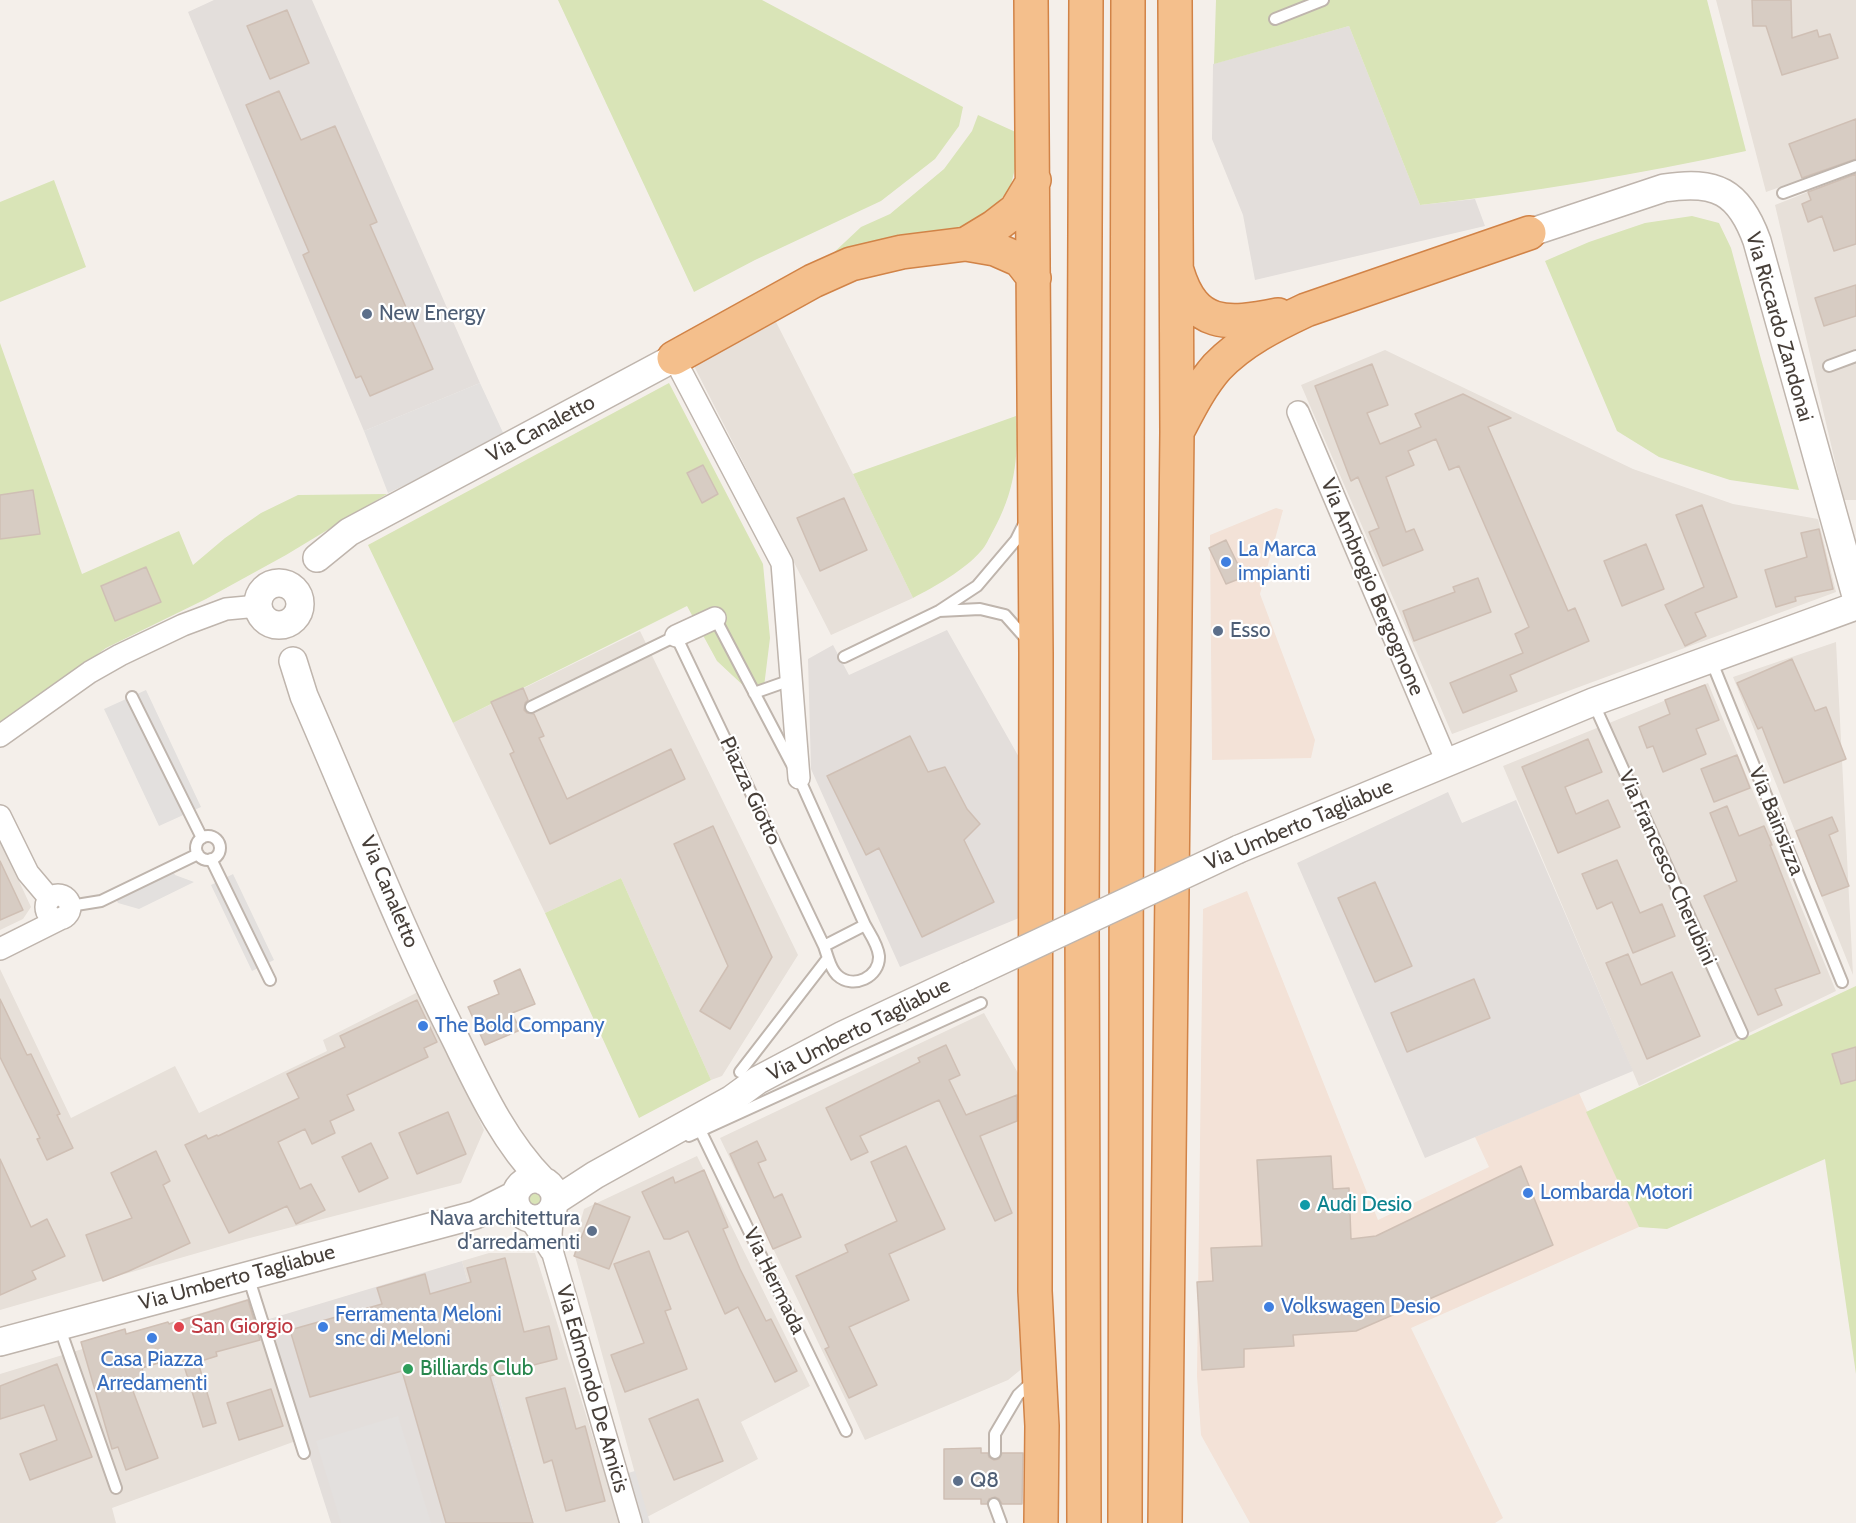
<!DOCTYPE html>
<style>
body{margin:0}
canvas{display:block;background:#f4efea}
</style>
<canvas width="1856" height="1523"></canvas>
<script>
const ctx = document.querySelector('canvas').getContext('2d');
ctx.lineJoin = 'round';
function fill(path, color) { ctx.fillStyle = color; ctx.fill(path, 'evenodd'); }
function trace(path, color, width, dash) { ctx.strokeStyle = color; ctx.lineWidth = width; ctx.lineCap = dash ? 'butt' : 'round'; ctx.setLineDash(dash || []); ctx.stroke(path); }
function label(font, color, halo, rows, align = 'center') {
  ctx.font = font + ' Cabin,sans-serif'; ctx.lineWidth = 4.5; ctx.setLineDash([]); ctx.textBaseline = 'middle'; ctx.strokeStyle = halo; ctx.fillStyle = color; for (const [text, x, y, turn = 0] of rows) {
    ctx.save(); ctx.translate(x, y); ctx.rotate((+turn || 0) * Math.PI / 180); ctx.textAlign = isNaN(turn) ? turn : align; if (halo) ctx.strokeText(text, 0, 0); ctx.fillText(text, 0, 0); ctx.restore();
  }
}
fill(new Path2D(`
 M 1716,0 L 1856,0 L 1856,160 L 1766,192 Z
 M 1856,173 L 1856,500 L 1844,500 L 1775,205 Z
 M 774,318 L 853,474 L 913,598 L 831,635 L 693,364 Z
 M 1385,350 L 1633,469 L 1733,504 L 1818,519 L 1836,592 L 1452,734 L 1301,385 Z
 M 640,631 L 798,955 L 722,1076 L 711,1080 L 621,878 L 545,913 L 453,723 Z
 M 1836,642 L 1853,975 L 1733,677 Z
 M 1708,683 L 1836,991 L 1639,1086 L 1503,766 Z
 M 0,840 L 31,907 L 23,919 L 0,930 Z
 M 0,969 L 71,1118 L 175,1066 L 199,1113 L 327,1051 L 323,1040 L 420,991 L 484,1130 L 461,1183 L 246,1239 L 0,1310 Z
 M 984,1013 L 1022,1080 L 1029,1363 L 1008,1380 L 865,1440 L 720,1138 Z
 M 697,1156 L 810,1386 L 741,1422 L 758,1459 L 647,1517 L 573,1249 L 584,1209 Z
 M 489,1253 L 535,1253 L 620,1523 L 534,1523 L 462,1261 Z
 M 257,1296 L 304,1438 L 112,1508 L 116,1523 L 0,1523 L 0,1374 Z`), '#e7e0d9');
fill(new Path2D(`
 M 1276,508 L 1283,510 L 1260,594 L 1315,740 L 1311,758 L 1212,760 L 1210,535 Z
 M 1247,891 L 1378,1220 L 1489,1167 L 1475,1137 L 1579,1093 L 1639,1227 L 1411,1328 L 1503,1518 L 1495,1523 L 1250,1523 L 1201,1435 L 1197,1376 L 1203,909 Z`), '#f3e2d7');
fill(new Path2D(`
 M 214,0 L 312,0 L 480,383 L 364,431 L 188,12 Z
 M 1349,26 L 1420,205 L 1475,199 L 1485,226 L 1255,280 L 1243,215 L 1212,139 L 1213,64 Z
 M 947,630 L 1020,759 L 1019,918 L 900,967 L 811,769 L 808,659 L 833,645 L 849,675 Z
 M 1448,792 L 1462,823 L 1516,800 L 1633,1071 L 1425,1158 L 1297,863 Z
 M 462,1261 L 534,1523 L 331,1523 L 266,1320 Z`), '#e3dedb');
fill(new Path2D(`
 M 558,0 L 762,0 L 963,107 L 959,126 L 935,159 L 881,201 L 755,260 L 694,292 Z
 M 1216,0 L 1707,0 L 1746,151 C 1639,174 1529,193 1420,205 L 1349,26 L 1214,64 Z
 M 978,115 L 1020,134 L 1019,152 L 1010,189 L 989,212 L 958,231 L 829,257 L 861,227 L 890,214 L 944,169 L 972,131 Z
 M 54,180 L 86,267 L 0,302 L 0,202 Z
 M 1692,216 L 1719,223 L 1731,248 L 1761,359 L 1799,490 L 1730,480 L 1659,457 L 1617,431 L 1545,261 L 1589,242 L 1645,223 Z
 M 0,343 L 82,574 L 179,531 L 193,565 L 225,538 L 261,513 L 298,495 L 387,494 L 286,555 L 206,599 L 106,648 L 0,725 Z
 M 669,383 L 763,564 L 770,638 L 762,703 L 717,661 L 687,606 L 453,723 L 368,545 Z
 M 1016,416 C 1019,459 1014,493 993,531 C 989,538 986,546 981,551 C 965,570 934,587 913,598 L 853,474 Z
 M 621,878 L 711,1080 L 639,1118 L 545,913 Z
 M 1856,986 L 1856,1374 L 1825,1159 L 1667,1229 L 1639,1227 L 1586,1112 Z
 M 531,1187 L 544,1190 L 543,1210 L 538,1212 L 527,1210 L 522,1204 L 527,1189 Z`), '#d9e4b7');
fill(new Path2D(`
 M 480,383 L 506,439 L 388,493 L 364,431 Z
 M 146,690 L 201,807 L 159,826 L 104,709 Z
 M 171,867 L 175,875 L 194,882 L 139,909 L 118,903 L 114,895 Z
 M 233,874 L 274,960 L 252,971 L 211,885 Z
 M 398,1416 L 431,1523 L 341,1523 L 316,1441 Z
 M 635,1471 L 650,1523 L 635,1523 L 621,1475 Z`), '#e3e0de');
const building = new Path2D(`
 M 1752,0 L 1791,0 L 1792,38 L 1817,30 L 1819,37 L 1830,34 L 1838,58 L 1782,75 L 1766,26 L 1753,26 Z
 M 287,10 L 309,63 L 270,79 L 247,26 Z
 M 279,91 L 301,140 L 335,126 L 377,222 L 370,225 L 433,369 L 370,396 L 361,376 L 356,378 L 303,255 L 309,252 L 246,105 Z
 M 1856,119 L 1856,159 L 1802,178 L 1789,144 Z
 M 1856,174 L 1856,244 L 1834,251 L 1822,216 L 1808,222 L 1802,204 L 1811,200 L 1808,192 Z
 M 1856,285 L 1856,316 L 1824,326 L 1815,298 Z
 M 1372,364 L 1388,405 L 1367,413 L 1380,444 L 1421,427 L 1415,414 L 1463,394 L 1511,418 L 1488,427 L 1568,611 L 1575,608 L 1589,641 L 1510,675 L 1517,691 L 1463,713 L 1450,683 L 1523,653 L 1515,634 L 1529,627 L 1459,466 L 1449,470 L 1436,439 L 1408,451 L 1414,465 L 1386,477 L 1406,532 L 1414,529 L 1423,550 L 1383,566 L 1369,532 L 1379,528 L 1358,477 L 1351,481 L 1315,386 Z
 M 703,465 L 718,494 L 702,503 L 687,473 Z
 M 33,490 L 40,534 L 0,539 L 0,495 Z
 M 844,498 L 867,550 L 820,571 L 797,518 Z
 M 1702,505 L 1737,597 L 1695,613 L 1706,636 L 1685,646 L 1665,605 L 1704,587 L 1676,515 Z
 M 1819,529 L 1833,589 L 1795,597 L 1796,601 L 1776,607 L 1765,570 L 1807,557 L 1801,533 Z
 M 1226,540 L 1244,577 L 1226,584 L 1209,548 Z
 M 1646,544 L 1664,589 L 1622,606 L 1604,561 Z
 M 146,567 L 161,602 L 115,621 L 101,586 Z
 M 1478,578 L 1491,612 L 1414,641 L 1403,611 L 1455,592 L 1453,587 Z
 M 1792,659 L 1815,711 L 1826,707 L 1846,759 L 1784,783 L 1762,727 L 1758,729 L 1737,683 Z
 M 1705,685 L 1719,720 L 1696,729 L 1706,754 L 1663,772 L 1653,746 L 1647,748 L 1639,727 L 1670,714 L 1665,700 Z
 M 523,688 L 528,700 L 525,703 L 524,710 L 527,713 L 534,714 L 544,736 L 539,738 L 567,799 L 671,749 L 685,779 L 550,844 L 510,754 L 514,752 L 491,702 Z
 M 910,736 L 928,772 L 945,767 L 967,809 L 980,824 L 964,840 L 994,902 L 922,937 L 879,848 L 866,855 L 827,776 Z
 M 1588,739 L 1602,772 L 1565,787 L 1576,814 L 1608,800 L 1620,827 L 1558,853 L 1522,767 Z
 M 1737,755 L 1750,788 L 1714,802 L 1701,769 Z
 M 1727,806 L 1739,836 L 1764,826 L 1772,845 L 1770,845 L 1820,973 L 1775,989 L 1782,1005 L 1758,1015 L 1704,896 L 1737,881 L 1710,813 Z
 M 1832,817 L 1838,831 L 1829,835 L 1849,886 L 1822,896 L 1796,831 Z
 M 713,826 L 772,957 L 730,1029 L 700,1011 L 728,966 L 674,844 Z
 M 1617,860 L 1640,913 L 1662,904 L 1675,936 L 1633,953 L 1612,902 L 1597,909 L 1582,874 Z
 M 0,861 L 23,910 L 0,920 Z
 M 1375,882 L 1412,966 L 1375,982 L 1338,898 Z
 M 1628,954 L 1641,985 L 1672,972 L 1700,1036 L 1647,1059 L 1606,963 Z
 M 520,969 L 535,1004 L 512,1013 L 520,1030 L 485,1045 L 468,1007 L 499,994 L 494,981 Z
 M 1474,979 L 1490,1018 L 1407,1052 L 1391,1013 Z
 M 0,999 L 27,1055 L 31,1054 L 60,1114 L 57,1115 L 73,1148 L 47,1160 L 37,1139 L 40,1138 L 0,1057 Z
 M 417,1000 L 437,1042 L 424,1048 L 428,1057 L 347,1095 L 354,1110 L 330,1121 L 335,1133 L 312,1144 L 305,1129 L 278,1142 L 300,1189 L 311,1184 L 325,1210 L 296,1224 L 287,1206 L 229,1233 L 185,1145 L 206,1135 L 208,1139 L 217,1135 L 218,1136 L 299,1098 L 287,1074 L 345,1047 L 340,1036 Z
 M 946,1045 L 960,1075 L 949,1080 L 966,1115 L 1017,1095 L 1017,1121 L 980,1136 L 1012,1213 L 995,1221 L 939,1100 L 860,1136 L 868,1152 L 851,1160 L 826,1108 L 920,1062 L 918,1058 Z
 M 1856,1047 L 1856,1080 L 1841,1084 L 1832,1054 Z
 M 448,1112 L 466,1154 L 417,1174 L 399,1133 Z
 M 757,1141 L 766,1160 L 758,1163 L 774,1198 L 782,1194 L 801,1237 L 773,1249 L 730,1154 Z
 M 371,1143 L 388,1178 L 359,1192 L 342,1157 Z
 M 906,1146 L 945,1229 L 889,1254 L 909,1300 L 849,1327 L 877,1385 L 849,1398 L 825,1349 L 829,1347 L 796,1276 L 848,1252 L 845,1245 L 897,1221 L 871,1162 Z
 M 156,1151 L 170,1181 L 163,1185 L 190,1243 L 129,1271 L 103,1281 L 86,1235 L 132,1218 L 111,1173 Z
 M 1331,1156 L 1333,1189 L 1349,1188 L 1351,1239 L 1376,1236 L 1521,1166 L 1553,1245 L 1356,1331 L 1293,1335 L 1294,1346 L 1244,1349 L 1244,1367 L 1202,1370 L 1197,1282 L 1213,1281 L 1211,1248 L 1262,1246 L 1257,1160 Z
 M 0,1159 L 31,1227 L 47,1219 L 65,1256 L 32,1271 L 36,1279 L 0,1295 Z
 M 704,1170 L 728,1227 L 723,1229 L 740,1269 L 766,1321 L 771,1319 L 797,1371 L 775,1382 L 738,1307 L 725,1314 L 688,1231 L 670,1239 L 664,1239 L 642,1192 L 673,1177 L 675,1183 Z
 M 595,1203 L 630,1217 L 609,1269 L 574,1256 Z
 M 649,1251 L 671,1309 L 665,1311 L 687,1369 L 625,1392 L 611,1355 L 644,1343 L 614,1264 Z
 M 505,1258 L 524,1332 L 549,1326 L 557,1359 L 490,1376 L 533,1523 L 446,1523 L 402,1371 L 310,1397 L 290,1330 L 382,1304 L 377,1288 L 425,1274 L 430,1294 L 471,1282 L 467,1268 Z
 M 248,1300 L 260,1340 L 216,1352 L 217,1356 L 198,1362 L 216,1423 L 203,1427 L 181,1356 L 142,1368 L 145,1379 L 130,1383 L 158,1458 L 126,1470 L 118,1447 L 112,1449 L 81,1342 L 125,1329 L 126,1334 L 168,1322 L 169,1324 Z
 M 57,1364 L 92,1457 L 30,1480 L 20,1454 L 57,1440 L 44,1405 L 0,1419 L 0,1386 Z
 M 565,1388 L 576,1429 L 585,1426 L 605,1501 L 566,1511 L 552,1460 L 544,1463 L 526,1398 Z
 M 271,1389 L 283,1426 L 239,1440 L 227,1403 Z
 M 698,1399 L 723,1461 L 674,1480 L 649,1419 Z
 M 981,1448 L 981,1453 L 988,1453 L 989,1457 L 994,1460 L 999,1459 L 1002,1453 L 1023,1453 L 1022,1504 L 1002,1504 L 999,1499 L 995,1497 L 989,1499 L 987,1504 L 981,1504 L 981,1499 L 944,1499 L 944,1449 Z`);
fill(building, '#d7ccc3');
trace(building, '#cfbfb4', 1.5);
const service = new Path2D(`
 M 1275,19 L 1323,0
 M 1783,193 L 1856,166
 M 1829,366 L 1856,356
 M 939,611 L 980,609 L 1005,615 L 1028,641
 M 715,618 L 799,778 L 865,925 L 824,946 L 828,958 L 740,1072
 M 844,657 L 939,611 L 977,586 L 1016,540 L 1024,524
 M 1711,660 L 1842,982
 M 754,693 L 791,680
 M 132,697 L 202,838
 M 1593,702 L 1742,1033
 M 531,707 L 676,636 L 824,946
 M196 848a12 12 0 1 1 24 0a12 12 0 1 1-24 0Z
 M 211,859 L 270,980
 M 70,906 L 101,901 L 198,854
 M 828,958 C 830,964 833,971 837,975 C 853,990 880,977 879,956 C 878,945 870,934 865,925
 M 701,1132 L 846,1431
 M 689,1136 L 981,1003
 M 248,1276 L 304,1453
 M 59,1326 L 116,1488
 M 995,1453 L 995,1434 L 1018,1395 L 1034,1380
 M 994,1504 L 1001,1523`);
const minor = new Path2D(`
 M 674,358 L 782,563 L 799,778
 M 1298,412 L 1447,762
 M 676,636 L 715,618
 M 0,736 L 90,672 L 120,655 L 183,625 L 226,609 L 258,606
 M 0,816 L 28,873 L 50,899
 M46 907a12 12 0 1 1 24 0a12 12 0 1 1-24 0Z
 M 0,949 L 62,918
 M 553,1208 L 551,1234 L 553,1254 L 631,1523
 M 530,1219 L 551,1251`);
const tertiary = new Path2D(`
 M 1529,233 L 1664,188 C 1716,180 1739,191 1757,241 L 1856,596
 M 317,558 L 349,532 L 674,358
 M258 604a21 21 0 1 1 42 0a21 21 0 1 1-42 0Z
 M 293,661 L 304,696 C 354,810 399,927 455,1038 C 480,1089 503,1140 543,1181
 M 1239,849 L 1593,702 L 1856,606
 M515 1199a20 20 0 1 1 40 0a20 20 0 1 1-40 0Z
 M 555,1201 L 595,1175 L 732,1099 L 758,1080 L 843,1035 L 968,976
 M 0,1342 L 475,1215 L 515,1195`);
const trunk = new Path2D(`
 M 1031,0 L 1036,653 L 1035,1291 L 1042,1426 L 1041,1523
 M 966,244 L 994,227 L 1016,210 L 1034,180
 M 1177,271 C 1194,328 1227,325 1278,315
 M 674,358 L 813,281 L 851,264 L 902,252 L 966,244 L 995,249 L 1020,260 L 1034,278
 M 1178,430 C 1189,409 1201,385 1217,367 C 1242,341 1274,325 1306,310 L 1529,233
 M 1084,1523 L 1082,921 L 1086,0
 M 1125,1523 L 1128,0
 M 1165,1523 L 1177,432 L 1175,0`);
trace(service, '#bfb5ad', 14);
trace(minor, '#bfb5ad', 24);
trace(tertiary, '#bfb5ad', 30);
trace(trunk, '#d18347', 36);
trace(service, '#fff', 10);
trace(minor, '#fff', 21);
trace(tertiary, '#fff', 27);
trace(trunk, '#f4bf8c', 33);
const tertiaryBridge = new Path2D(`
 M 968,976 L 1239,849`);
trace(tertiaryBridge, '#bfb5ad', 30, []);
trace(tertiaryBridge, '#fff', 27);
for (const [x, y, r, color] of [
 [367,314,6,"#5c6f8a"],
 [1226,562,6,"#3f7fe0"],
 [1218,631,6,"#5c6f8a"],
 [423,1026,6,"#3f7fe0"],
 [1528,1193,6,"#3f7fe0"],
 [1305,1205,6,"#0f9aa8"],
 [592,1231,6,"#5c6f8a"],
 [1269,1307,6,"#3f7fe0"],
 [179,1327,6,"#e0444e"],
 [323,1327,6,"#3f7fe0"],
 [152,1338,6,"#3f7fe0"],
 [408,1369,6,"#2e9e5b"],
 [958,1481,6,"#5c6f8a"]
]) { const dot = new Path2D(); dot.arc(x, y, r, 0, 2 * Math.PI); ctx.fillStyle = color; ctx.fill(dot); trace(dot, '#fff', 2); }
label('21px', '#4e5e75', '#fff', [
 ["New Energy",379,314],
 ["Esso",1230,631],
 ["Nava architettura",580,1219,"right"],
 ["d'arredamenti",580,1243,"right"],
 ["Q8",970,1481]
], 'left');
label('21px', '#473f39', '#fff', [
 ["Via Riccardo Zandonai",1779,327,74],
 ["Via Canaletto",541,429,-28],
 ["Via Ambrogio Bergognone",1372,587,67],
 ["Piazza Giotto",750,791,65],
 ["Via Bainsizza",1776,821,68],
 ["Via Umberto Tagliabue",1299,825,-23],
 ["Via Francesco Cherubini",1667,868,66],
 ["Via Canaletto",389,892,67],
 ["Via Umberto Tagliabue",859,1030,-27],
 ["Via Umberto Tagliabue",237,1278,-15],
 ["Via Hermada",774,1281,64],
 ["Via Edmondo De Amicis",592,1389,74]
]);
label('21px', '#366cbe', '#fff', [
 ["La Marca",1238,550],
 ["impianti",1238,574],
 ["The Bold Company",435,1026],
 ["Lombarda Motori",1540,1193],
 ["Volkswagen Desio",1281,1307],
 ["Ferramenta Meloni",335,1315],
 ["snc di Meloni",335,1339],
 ["Casa Piazza",152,1360,"center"],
 ["Arredamenti",152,1384,"center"]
], 'left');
label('21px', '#0d838f', '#fff', [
 ["Audi Desio",1317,1205]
], 'left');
label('21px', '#be3a42', '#fff', [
 ["San Giorgio",191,1327]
], 'left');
label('21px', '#27864d', '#fff', [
 ["Billiards Club",420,1369]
], 'left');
</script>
